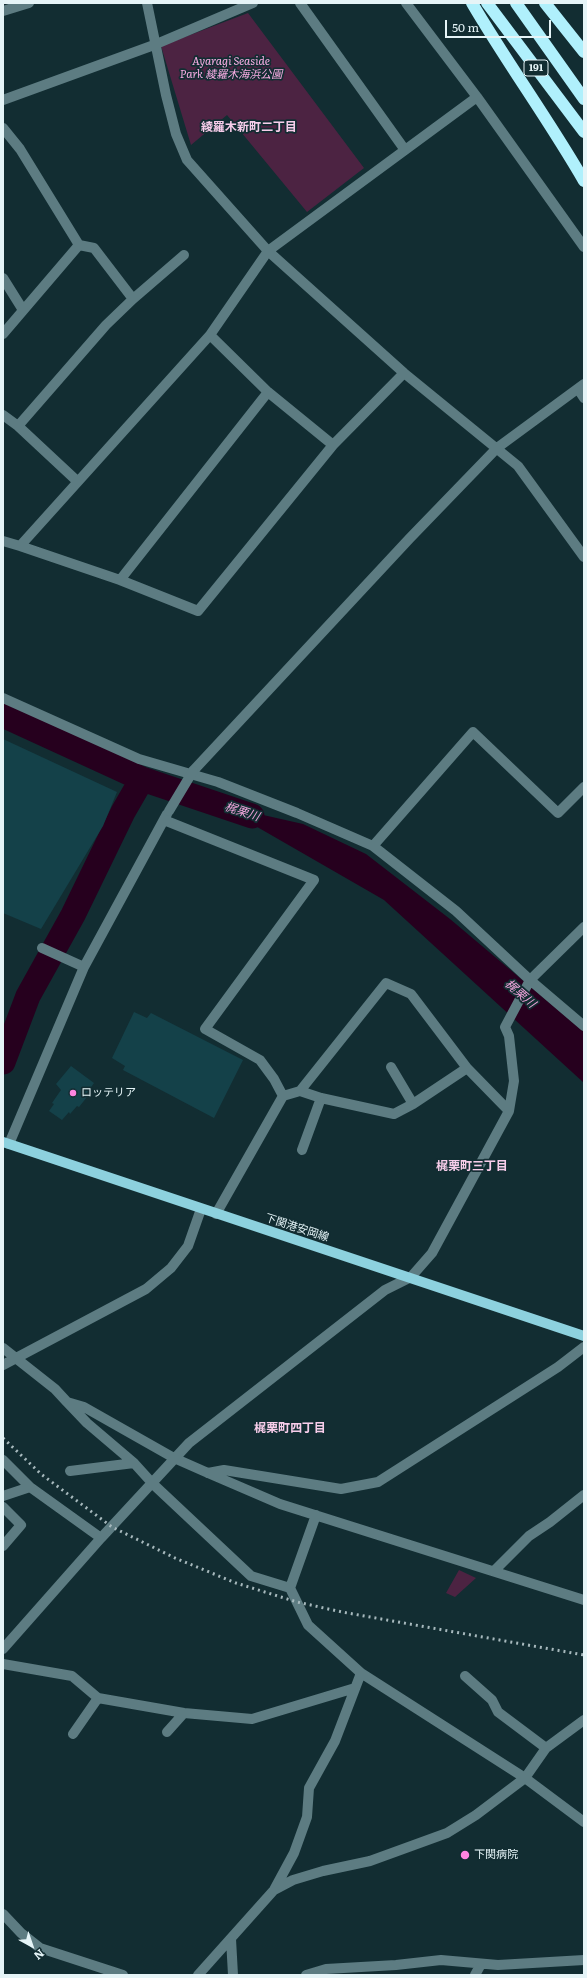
<!DOCTYPE html>
<meta charset="utf-8">
<style>
body{margin:0}
#map{position:relative;width:587px;height:1978px;overflow:hidden;background:#122d32;font-family:Literata,serif}
canvas{display:block}
.frame{position:absolute;inset:0;border:4px solid #e5f4f7;pointer-events:none}
.north{position:absolute;left:12px;top:1926px;width:40px;height:40px;-webkit-text-stroke:3px #122d32;paint-order:stroke;rotate:140deg;font-size:11px;font-weight:700;line-height:16px;text-align:center;color:#e5f4f7}
.north::after{content:'';display:block;margin:auto;width:14px;height:18px;background:#e5f4f7;clip-path:polygon(50% 0,100% 100%,50% 72%,0 100%)}
.scale{position:absolute;left:445px;top:20px;width:106px;height:18px;box-sizing:border-box;border:2px solid #e5f4f7;border-top:0;padding-left:5px;font-size:12px;line-height:14px;white-space:nowrap;color:#e5f4f7;-webkit-text-stroke:3px #122d32;paint-order:stroke}
</style>
<div id="map">
<canvas width="587" height="1978"></canvas>
<div class="frame"></div>
<div class="north">N</div>
<div class="scale">50 m</div>
</div>
<script>
const ctx = document.querySelector('canvas').getContext('2d');
ctx.lineJoin = 'round';
function fill(path, color) { ctx.fillStyle = color; ctx.fill(path, 'evenodd'); }
function trace(path, color, width, dash) { ctx.strokeStyle = color; ctx.lineWidth = width; ctx.lineCap = dash ? 'butt' : 'round'; ctx.setLineDash(dash || []); ctx.stroke(path); }
function label(font, color, halo, rows, align = 'center') {
  ctx.font = font + ' Literata,"Noto Sans JP",serif'; ctx.lineWidth = 3.5; ctx.setLineDash([]); ctx.textBaseline = 'middle'; ctx.strokeStyle = halo; ctx.fillStyle = color; for (const [text, x, y, turn = 0] of rows) {
    ctx.save(); ctx.translate(x, y); ctx.rotate((+turn || 0) * Math.PI / 180); ctx.textAlign = isNaN(turn) ? turn : align; if (halo) ctx.strokeText(text, 0, 0); ctx.fillText(text, 0, 0); ctx.restore();
  }
}
fill(new Path2D(`
 M 248,13 L 364,168 L 307,212 L 227,115 L 191,145 L 161,46 Z
 M 459,1570 L 476,1578 L 455,1597 L 446,1593 Z`), '#4c2342');
fill(new Path2D(`
 M 219,805 L 303,824 L 366,854 L 450,919 L 584,1032 L 584,1083 L 384,900 Z`), '#26001e');
trace(new Path2D(`
 M 3,715 L 142,779 L 252,816
 M 3,1062 L 28,996 L 73,915 L 123,812 L 142,779`), '#26001e', 25);
fill(new Path2D(`
 M 3,739 L 117,792 L 103,826 L 41,929 L 3,913 Z
 M 134,1012 L 147,1018 L 151,1013 L 243,1060 L 214,1118 L 123,1070 L 125,1066 L 112,1058 Z
 M 71,1066 L 94,1083 L 85,1096 L 87,1097 L 79,1107 L 77,1106 L 70,1114 L 69,1112 L 62,1120 L 49,1111 L 54,1104 L 52,1103 L 61,1090 L 56,1084 Z`), '#144149');
trace(new Path2D(`
 M 147,3 L 166,95 L 176,134 L 187,160 L 268,251 L 404,373 L 518,466 L 584,557
 M 300,3 L 405,150
 M 406,3 L 477,97 L 584,247
 M 3,11 L 29,3
 M 3,100 L 154,45 L 253,3
 M 3,128 L 20,149 L 79,245 L 3,334
 M 3,278 L 23,310
 M 133,299 L 184,255
 M 210,335 L 268,392 L 333,445
 M 404,373 L 333,445 L 198,611 L 120,580 L 20,546 L 210,335 L 268,251 L 477,97
 M 578,389 L 584,398
 M 3,415 L 18,426 L 77,481
 M 18,426 L 106,325 L 133,299 L 94,248 L 79,245
 M 3,541 L 20,546
 M 120,580 L 268,392
 M 3,698 L 139,759 L 218,782 L 297,813 L 373,846 L 456,911 L 530,980 L 584,1026
 M 193,771 L 410,538 L 497,448 L 584,384
 M 164,820 L 314,880 L 205,1029 L 260,1060 L 274,1079 L 283,1096 L 300,1091 L 386,983 L 411,994 L 467,1068 L 509,1111
 M 373,846 L 473,732 L 558,813 L 584,787
 M 42,948 L 84,967
 M 391,1067 L 413,1104
 M 300,1091 L 321,1098 L 394,1114 L 413,1104 L 467,1068
 M 9,1144 L 84,967 L 167,814
 M 302,1150 L 321,1098
 M 216,1214 L 283,1096
 M 3,1348 L 55,1389 L 67,1402 L 84,1407 L 174,1458 L 208,1473 L 280,1504 L 584,1600
 M 3,1365 L 146,1289 L 171,1268 L 188,1246 L 201,1209
 M 67,1402 L 87,1423 L 134,1463 L 153,1484 L 251,1576 L 290,1588 L 308,1625 L 361,1673 L 525,1778 L 584,1822
 M 3,1460 L 30,1487 L 101,1538
 M 70,1471 L 134,1463
 M 208,1473 L 224,1470 L 341,1489 L 378,1482 L 558,1367 L 584,1347
 M 3,1496 L 30,1487
 M 3,1507 L 21,1525 L 3,1546
 M 494,1571 L 529,1536 L 550,1522 L 584,1495
 M 290,1588 L 316,1515
 M 3,1649 L 101,1538 L 189,1443 L 385,1290 L 411,1277 L 432,1253 L 509,1111 L 514,1081 L 509,1036 L 505,1027 L 530,980 L 584,927
 M 3,1664 L 72,1676 L 98,1698 L 184,1713 L 252,1719 L 355,1688
 M 465,1676 L 492,1700 L 498,1712 L 546,1748
 M 167,1732 L 184,1713
 M 73,1734 L 98,1698
 M 274,1890 L 293,1880 L 323,1871 L 370,1861 L 447,1833 L 476,1815 L 525,1778 L 546,1748 L 584,1720
 M 3,1914 L 21,1933 L 40,1948 L 123,1975
 M 231,1939 L 233,1975
 M 198,1975 L 274,1890 L 294,1853 L 307,1817 L 309,1788 L 335,1741 L 361,1673
 M 306,1975 L 326,1969 L 396,1965 L 441,1960 L 498,1965 L 584,1960
 M 475,1975 L 481,1964`), '#5d7c82', 10);
trace(new Path2D(`
 M 3,1142 L 584,1336`), '#8dd1de', 10);
trace(new Path2D(`
 M 472,3 C 507,63 549,120 584,181
 M 487,3 L 584,132
 M 516,3 L 584,99
 M 545,3 L 584,52`), '#b0f0fc', 12);
trace(new Path2D(`
 M 3,1438 L 41,1474 L 112,1527 L 175,1558 L 236,1583 L 297,1602 L 342,1612 L 584,1655`), '#a7b9bd', 3, [2, 4]);
trace(new Path2D(`
 M 169,811 L 193,771`), '#5d7c82', 10);
for (const [x, y, r, color] of [
 [73,1093,4,"#fe85e0"],
 [465,1855,5,"#fe85e0"]
]) { const dot = new Path2D(); dot.arc(x, y, r, 0, 2 * Math.PI); ctx.fillStyle = color; ctx.fill(dot); trace(dot, '#122d32', 1.5); }
for (const [x, y, w] of [
 [536,68,24]
]) { const box = new Path2D(); box.roundRect(x - w / 2, y - 8, w, 16, 3); ctx.fillStyle = '#122d32'; ctx.fill(box); trace(box, '#e5f4f7', 1); }
label('bold 10px', '#e5f4f7', null, [
 ["191",536,68]
]);
label('italic 11px', '#f9ade4', '#122d32', [
 ["Ayaragi Seaside",231,62],
 ["Park 綾羅木海浜公園",231,75]
]);
label('11px', '#e5f4f7', '#122d32', [
 ["ロッテリア",81,1093],
 ["下関病院",474,1855]
], 'left');
label('11px', '#e5f4f7', '#122d32', [
 ["下関港安岡線",297,1228,18]
]);
label('bold 12px', '#f7cdea', '#122d32', [
 ["綾羅木新町二丁目",249,127],
 ["梶栗町三丁目",472,1166],
 ["梶栗町四丁目",290,1428]
]);
label('italic 12px', '#efa3da', '#122d32', [
 ["梶栗川",242,812,18],
 ["梶栗川",520,994,41]
]);
</script>
